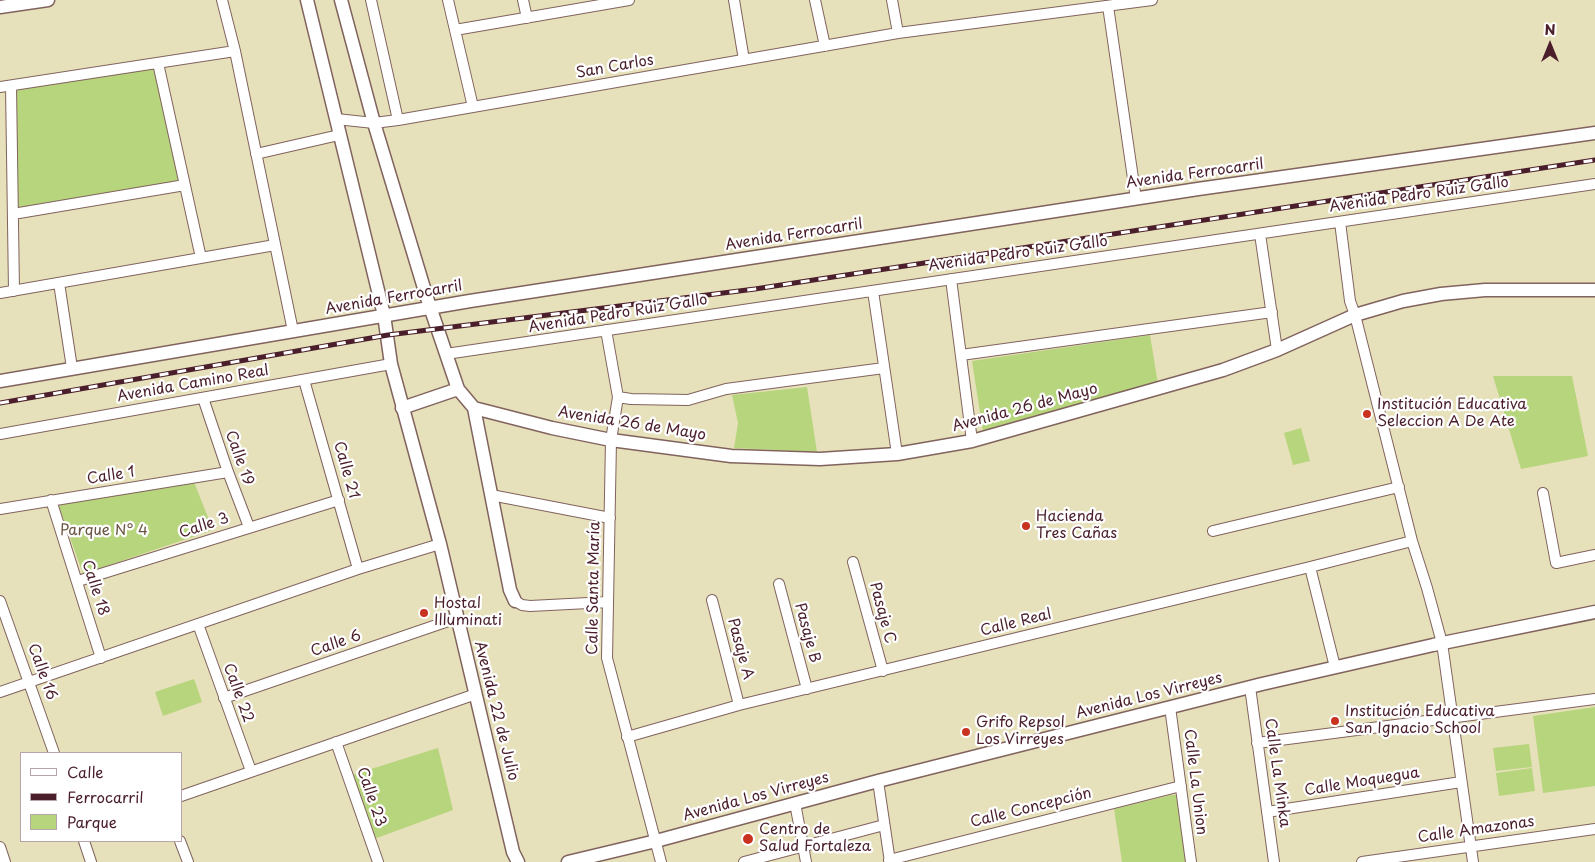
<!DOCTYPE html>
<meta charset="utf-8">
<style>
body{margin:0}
#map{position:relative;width:1595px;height:862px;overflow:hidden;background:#e6e0bb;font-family:"Playpen Sans",sans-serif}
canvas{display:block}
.legend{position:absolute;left:20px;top:752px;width:162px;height:90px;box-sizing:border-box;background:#fff;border:1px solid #b7a5aa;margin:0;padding:6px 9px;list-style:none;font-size:15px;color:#4a1f2b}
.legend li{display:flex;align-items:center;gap:10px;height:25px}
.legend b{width:25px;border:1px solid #b7a5aa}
.north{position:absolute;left:1525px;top:20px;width:50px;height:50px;-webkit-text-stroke:4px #fff;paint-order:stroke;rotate:0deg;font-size:14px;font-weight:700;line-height:20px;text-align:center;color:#4a1f2b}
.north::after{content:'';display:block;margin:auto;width:18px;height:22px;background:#4a1f2b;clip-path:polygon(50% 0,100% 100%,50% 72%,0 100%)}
</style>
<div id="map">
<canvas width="1595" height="862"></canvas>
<ul class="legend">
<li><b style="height:6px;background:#fff"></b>Calle</li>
<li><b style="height:6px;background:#4a1f2b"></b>Ferrocarril</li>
<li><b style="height:14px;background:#b7d57c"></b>Parque</li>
</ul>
<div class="north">N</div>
</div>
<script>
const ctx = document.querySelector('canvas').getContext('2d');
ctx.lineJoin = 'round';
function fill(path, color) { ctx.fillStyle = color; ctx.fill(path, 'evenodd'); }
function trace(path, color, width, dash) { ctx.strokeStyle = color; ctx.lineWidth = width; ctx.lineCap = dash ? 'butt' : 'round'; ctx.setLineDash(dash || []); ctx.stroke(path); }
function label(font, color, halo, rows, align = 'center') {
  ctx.font = font + ' "Playpen Sans",sans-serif'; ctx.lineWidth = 4.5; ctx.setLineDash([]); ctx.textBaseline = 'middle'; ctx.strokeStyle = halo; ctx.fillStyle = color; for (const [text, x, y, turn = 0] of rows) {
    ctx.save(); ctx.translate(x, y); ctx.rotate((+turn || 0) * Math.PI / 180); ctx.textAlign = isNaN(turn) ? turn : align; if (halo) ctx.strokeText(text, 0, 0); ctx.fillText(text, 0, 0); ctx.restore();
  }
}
fill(new Path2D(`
 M 151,66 L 155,70 L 180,179 L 176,182 L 20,208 L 17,206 L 15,94 L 18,89 Z
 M 1150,335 L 1158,384 L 983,432 L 972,361 Z
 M 1493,376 L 1572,376 L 1588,456 L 1521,469 Z
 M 807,387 L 817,452 L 734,448 L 738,423 L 732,395 Z
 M 1301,428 L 1310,461 L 1293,465 L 1284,433 Z
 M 194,482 L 213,530 L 83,574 L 58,504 Z
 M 194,679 L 202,702 L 163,716 L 155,692 Z
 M 1595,707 L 1595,786 L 1543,793 L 1533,716 Z
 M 1529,744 L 1532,767 L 1496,771 L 1493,748 Z
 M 438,748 L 453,810 L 374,839 L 352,775 Z
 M 1532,768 L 1535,791 L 1499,796 L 1496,773 Z
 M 1171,795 L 1176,795 L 1186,862 L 1122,862 L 1114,809 Z`), '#b7d57c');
const minor = new Path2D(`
 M 222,0 L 235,51 L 293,331
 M 371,0 L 398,120
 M 448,0 L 473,107
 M 523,0 L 527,18
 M 734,0 L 744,60
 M 815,0 L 825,46
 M 892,0 L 898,33
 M 1108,6 L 1136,199
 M 455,30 L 629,0
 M 158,63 L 201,258
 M 11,86 L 14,291
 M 0,87 L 235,51
 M 336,119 L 374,123 L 398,120 L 898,33 L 1152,0
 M 256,154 L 339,135
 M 13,214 L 185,185
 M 1340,222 L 1350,301 L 1355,315 L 1412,541 L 1427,588 L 1442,643 L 1473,862
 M 1260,234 L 1277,350
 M 951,279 L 972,441
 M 59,283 L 72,368
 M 873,291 L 897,454
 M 0,293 L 275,245
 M 606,330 L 618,397 L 611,440 L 607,658 L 661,862
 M 446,354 L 1595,184
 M 961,355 L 1272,312
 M 304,380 L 358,569
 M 618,397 L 631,399 L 688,400 L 726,389 L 884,368
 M 203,398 L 228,472 L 249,527
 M 0,434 L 391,364
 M 1543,493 L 1556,563 L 1595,555
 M 491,495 L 610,518
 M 51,500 L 101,658
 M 0,509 L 228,472
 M 1213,531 L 1399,487
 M 853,562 L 883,671
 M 1310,567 L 1335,667
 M 78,581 L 339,500
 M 779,584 L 807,689
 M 712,600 L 739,705
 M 0,601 L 54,753
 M 515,601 L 522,605 L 530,606 L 608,602
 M 198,624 L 251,771
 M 1250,687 L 1274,862
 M 0,692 L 358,569 L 440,544
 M 224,698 L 457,618
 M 1170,707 L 1191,862
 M 627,737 L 739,705 L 1310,567 L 1412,541
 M 336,742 L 378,862
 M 1257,743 L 1595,699
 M 878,781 L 890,862
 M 181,796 L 476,694
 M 795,803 L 806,862
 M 1267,812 L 1461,782
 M 84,841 L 91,862
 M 180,841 L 188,862
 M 0,847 L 5,862
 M 889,860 L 1181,786
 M 744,862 L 884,825
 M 1362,862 L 1595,829`);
const tertiary = new Path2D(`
 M 307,0 L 384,315 L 391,364 L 440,544 L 513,852 L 518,862
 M 341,0 L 374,123 L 427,298 L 458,389 L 474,408 L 552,428 L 611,440 L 731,456 L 820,459 L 897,454 L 972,441 L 1223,370 L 1277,350 L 1355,315 L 1403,301 L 1441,294 L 1485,290 L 1595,290
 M 0,7 L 48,0
 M 0,381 L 470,301 L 1198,189 L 1595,133
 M 402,408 L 458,389
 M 474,408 L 510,590 L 515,601
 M 568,862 L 656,841 L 878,781 L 1262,684 L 1433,645 L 1595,612`);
trace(minor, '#81635d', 12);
trace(tertiary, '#81635d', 15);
trace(minor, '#fff', 10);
trace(tertiary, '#fff', 12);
const rail = new Path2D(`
 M 0,403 L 388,335 L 755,289 L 1595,160`);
trace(rail, '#4a1f2b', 5);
trace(rail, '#fff', 3, [9]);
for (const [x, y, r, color] of [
 [1367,414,5,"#c8321e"],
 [1026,526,5,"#c8321e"],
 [424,613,5,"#c8321e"],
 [1335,721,5,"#c8321e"],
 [966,732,5,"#c8321e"],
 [748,839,6,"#c8321e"]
]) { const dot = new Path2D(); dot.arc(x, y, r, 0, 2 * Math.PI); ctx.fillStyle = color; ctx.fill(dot); trace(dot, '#fff', 2); }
label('15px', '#4a1f2b', '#fff', [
 ["San Carlos",615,67,-10],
 ["Avenida Ferrocarril",1195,174,-8],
 ["Avenida Pedro Ruiz Gallo",1419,195,-8],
 ["Avenida Ferrocarril",794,235,-9],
 ["Avenida Pedro Ruiz Gallo",1018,254,-8],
 ["Avenida Ferrocarril",394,298,-10],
 ["Avenida Pedro Ruiz Gallo",618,314,-9],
 ["Avenida Camino Real",193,384,-10],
 ["Avenida 26 de Mayo",1025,408,-15],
 ["Avenida 26 de Mayo",632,424,9],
 ["Calle 19",239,458,70],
 ["Calle 21",346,470,74],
 ["Calle 1",111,476,-9],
 ["Calle 3",204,526,-18],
 ["Calle 18",95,588,72],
 ["Calle Santa María",594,588,-89],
 ["Pasaje C",882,613,75],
 ["Calle Real",1016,623,-14],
 ["Pasaje B",807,633,75],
 ["Calle 6",336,644,-19],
 ["Pasaje A",740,649,75],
 ["Calle 16",42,672,70],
 ["Calle 22",238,693,70],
 ["Avenida Los Virreyes",1149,696,-14],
 ["Avenida 22 de Julio",496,711,76],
 ["Calle La Minka",1277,773,82],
 ["Calle La Union",1195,782,83],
 ["Calle Moquegua",1362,782,-9],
 ["Calle 23",371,797,71],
 ["Avenida Los Virreyes",756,797,-15],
 ["Calle Concepción",1031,808,-14],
 ["Calle Amazonas",1476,830,-8]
]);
label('15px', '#4a1f2b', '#fff', [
 ["Institución Educativa",1377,405],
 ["Seleccion A De Ate",1377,422],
 ["Hacienda",1036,517],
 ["Tres Cañas",1036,534],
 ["Hostal",434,604],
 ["Illuminati",434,621],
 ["Institución Educativa",1345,712],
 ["San Ignacio School",1345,729],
 ["Grifo Repsol",976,723],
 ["Los Virreyes",976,740],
 ["Centro de",759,830],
 ["Salud Fortaleza",759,847]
], 'left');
label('15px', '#6b5643', '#fff', [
 ["Parque N° 4",104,531]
]);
</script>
